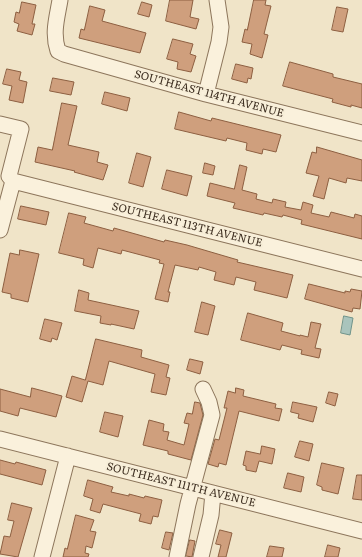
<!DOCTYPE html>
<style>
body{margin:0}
canvas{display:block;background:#f0e4c8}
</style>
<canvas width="362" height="557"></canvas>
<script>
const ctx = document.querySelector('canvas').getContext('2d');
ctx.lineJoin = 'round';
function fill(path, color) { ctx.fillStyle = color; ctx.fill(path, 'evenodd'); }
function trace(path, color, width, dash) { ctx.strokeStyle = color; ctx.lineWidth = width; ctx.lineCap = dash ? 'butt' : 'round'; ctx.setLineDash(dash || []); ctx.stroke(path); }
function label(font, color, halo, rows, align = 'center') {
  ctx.font = font + ' Literata,serif'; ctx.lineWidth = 4; ctx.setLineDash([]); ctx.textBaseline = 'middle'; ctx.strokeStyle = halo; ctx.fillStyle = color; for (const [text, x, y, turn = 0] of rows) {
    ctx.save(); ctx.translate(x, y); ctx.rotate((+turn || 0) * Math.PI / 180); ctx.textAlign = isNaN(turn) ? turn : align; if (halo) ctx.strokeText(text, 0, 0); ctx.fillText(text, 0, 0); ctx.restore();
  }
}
const water = new Path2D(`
 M 344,316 L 353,318 L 350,335 L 341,333 Z`);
fill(water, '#a9c4bc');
trace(water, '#6f938a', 1);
const building = new Path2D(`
 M 170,0 L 193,0 L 190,17 L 199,19 L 196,29 L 166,21 Z
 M 254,0 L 266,0 L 265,5 L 271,6 L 264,34 L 268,35 L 262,58 L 250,54 L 252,44 L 242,42 L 245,29 L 247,30 Z
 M 22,2 L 36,5 L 32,24 L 35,24 L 32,35 L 17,31 L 19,24 L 14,22 L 16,12 L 19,13 Z
 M 142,2 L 152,5 L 149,17 L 138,14 Z
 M 90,6 L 105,10 L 102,21 L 146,33 L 140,53 L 79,38 L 81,29 L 84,30 Z
 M 337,7 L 348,9 L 343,32 L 332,30 Z
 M 173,39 L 193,44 L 190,54 L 196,56 L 191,72 L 177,69 L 178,62 L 167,59 Z
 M 290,62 L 333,74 L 333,77 L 362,84 L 362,108 L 351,105 L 351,107 L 332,102 L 333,99 L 283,86 Z
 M 236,64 L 253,68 L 251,79 L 248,78 L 247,83 L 232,79 Z
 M 7,69 L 21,72 L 19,80 L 27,82 L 23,103 L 9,100 L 12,86 L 3,84 Z
 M 53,78 L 74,82 L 71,95 L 50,91 Z
 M 105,92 L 130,98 L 127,111 L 102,104 Z
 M 62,103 L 77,106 L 68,145 L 99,152 L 97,162 L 108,165 L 103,180 L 74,172 L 75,171 L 35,162 L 38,147 L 52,150 Z
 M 179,112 L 211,121 L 212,118 L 281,135 L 276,152 L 263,149 L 262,154 L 246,150 L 247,143 L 227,138 L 226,141 L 175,129 Z
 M 317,147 L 362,160 L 362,181 L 347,178 L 346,183 L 329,178 L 324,199 L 313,196 L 319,176 L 306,173 L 312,152 L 316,153 Z
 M 137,153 L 151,157 L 143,187 L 129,183 Z
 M 205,163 L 215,166 L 213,175 L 203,173 Z
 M 240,165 L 247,167 L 242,190 L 257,194 L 256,199 L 272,203 L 273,199 L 286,202 L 285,207 L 301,210 L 303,202 L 313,205 L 311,213 L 329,217 L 331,212 L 354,218 L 355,214 L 362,216 L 362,239 L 301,224 L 302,220 L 283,215 L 282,217 L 264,213 L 263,215 L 233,208 L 235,203 L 207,196 L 210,183 L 234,189 Z
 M 167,170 L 192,176 L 187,196 L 162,189 Z
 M 21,206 L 49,212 L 46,225 L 18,219 Z
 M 69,213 L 86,217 L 84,223 L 113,231 L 114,228 L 164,242 L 165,240 L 187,245 L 238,260 L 237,262 L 293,275 L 287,298 L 254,290 L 256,282 L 236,277 L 234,285 L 214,280 L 216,272 L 199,267 L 198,270 L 175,265 L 168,292 L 170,292 L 168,302 L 155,299 L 164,264 L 159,263 L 160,260 L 122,250 L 121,254 L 98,248 L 93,268 L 83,265 L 84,259 L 59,253 Z
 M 20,250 L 39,254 L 28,302 L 11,298 L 11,294 L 2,292 L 10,253 L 19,255 Z
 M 309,284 L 345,293 L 345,291 L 350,292 L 351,289 L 362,291 L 360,309 L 353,308 L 352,312 L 305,299 Z
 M 79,290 L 89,293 L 88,300 L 139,311 L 134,329 L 111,324 L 111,325 L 100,323 L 101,316 L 75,311 Z
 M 202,302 L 215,306 L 208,335 L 195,332 Z
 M 248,313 L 283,323 L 281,331 L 300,336 L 300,335 L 308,337 L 311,322 L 321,324 L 315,348 L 321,349 L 319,358 L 301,354 L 302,350 L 282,345 L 280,350 L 241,340 Z
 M 45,319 L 62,323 L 57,340 L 52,338 L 51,342 L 40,339 Z
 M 96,339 L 142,350 L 141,357 L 169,365 L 166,377 L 170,378 L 166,395 L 151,392 L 155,374 L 109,361 L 103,385 L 88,381 L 82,402 L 66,397 L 72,376 L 85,380 Z
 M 190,359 L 203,362 L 200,374 L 187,370 Z
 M 32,388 L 62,396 L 56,417 L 20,408 L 18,416 L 0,411 L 0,389 L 30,397 Z
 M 236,388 L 244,390 L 243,396 L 276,404 L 275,408 L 282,409 L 279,421 L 239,411 L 226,465 L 219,463 L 218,467 L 208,464 L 215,439 L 219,440 L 227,408 L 224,408 L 228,391 L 235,393 Z
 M 329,392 L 338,394 L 335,406 L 326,403 Z
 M 195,402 L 200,403 L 203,415 L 191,460 L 168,454 L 168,451 L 143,445 L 149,420 L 164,424 L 163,431 L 169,432 L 167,440 L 184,445 L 189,424 L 184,423 L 187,413 L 192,414 Z
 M 293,402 L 317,407 L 313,422 L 298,418 L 299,414 L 291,412 Z
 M 105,412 L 123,416 L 118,437 L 100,432 Z
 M 300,441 L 313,444 L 309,461 L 295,457 Z
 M 262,446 L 275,449 L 272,464 L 259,461 L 256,472 L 246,470 L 246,466 L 243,465 L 246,451 L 260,454 Z
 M 0,460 L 15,464 L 16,462 L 46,470 L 42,485 L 0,474 Z
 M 322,463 L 344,468 L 338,494 L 322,490 L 322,487 L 317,485 Z
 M 288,473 L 304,477 L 301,492 L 284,488 Z
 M 357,475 L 362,475 L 362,500 L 353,499 Z
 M 88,480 L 113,487 L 111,492 L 129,496 L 129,494 L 144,498 L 145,496 L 162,500 L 158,517 L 153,516 L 151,524 L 139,521 L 141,514 L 103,504 L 100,513 L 90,510 L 93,499 L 84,496 Z
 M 12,503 L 32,508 L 18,557 L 0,554 L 4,536 L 10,537 L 14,521 L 8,520 Z
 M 76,515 L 94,520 L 90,531 L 96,532 L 92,548 L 86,546 L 85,553 L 89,554 L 88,557 L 63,557 L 65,548 L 67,549 Z
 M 220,530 L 232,533 L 226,557 L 218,557 L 221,545 L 216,544 Z
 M 166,532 L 173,533 L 169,550 L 162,548 Z
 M 190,540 L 195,541 L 192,557 L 186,556 Z
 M 328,545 L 340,548 L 338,557 L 325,557 Z
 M 270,546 L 284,548 L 282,557 L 267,557 Z`);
fill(building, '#cf9f7d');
trace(building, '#8d5f41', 1);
const minor = new Path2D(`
 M 60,0 C 57,18 52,33 58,51 L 64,54 L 206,94 L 362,133
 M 206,94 L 219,42 L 221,27 L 217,0
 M 0,124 L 21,129 L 9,176 L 13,181
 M 13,181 L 362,269
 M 0,230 L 13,181
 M 0,439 L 362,531
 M 42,557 L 68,456
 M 177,557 L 188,504 L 212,415 L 209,402 L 203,389
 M 201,557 L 211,515 L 213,493`);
trace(minor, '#8d765c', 17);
trace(minor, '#faf1dc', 15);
label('11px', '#3d2e20', '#f7eed8', [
 ["SOUTHEAST 114TH AVENUE",209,94,15],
 ["SOUTHEAST 113TH AVENUE",187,225,14],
 ["SOUTHEAST 111TH AVENUE",181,485,14]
]);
</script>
